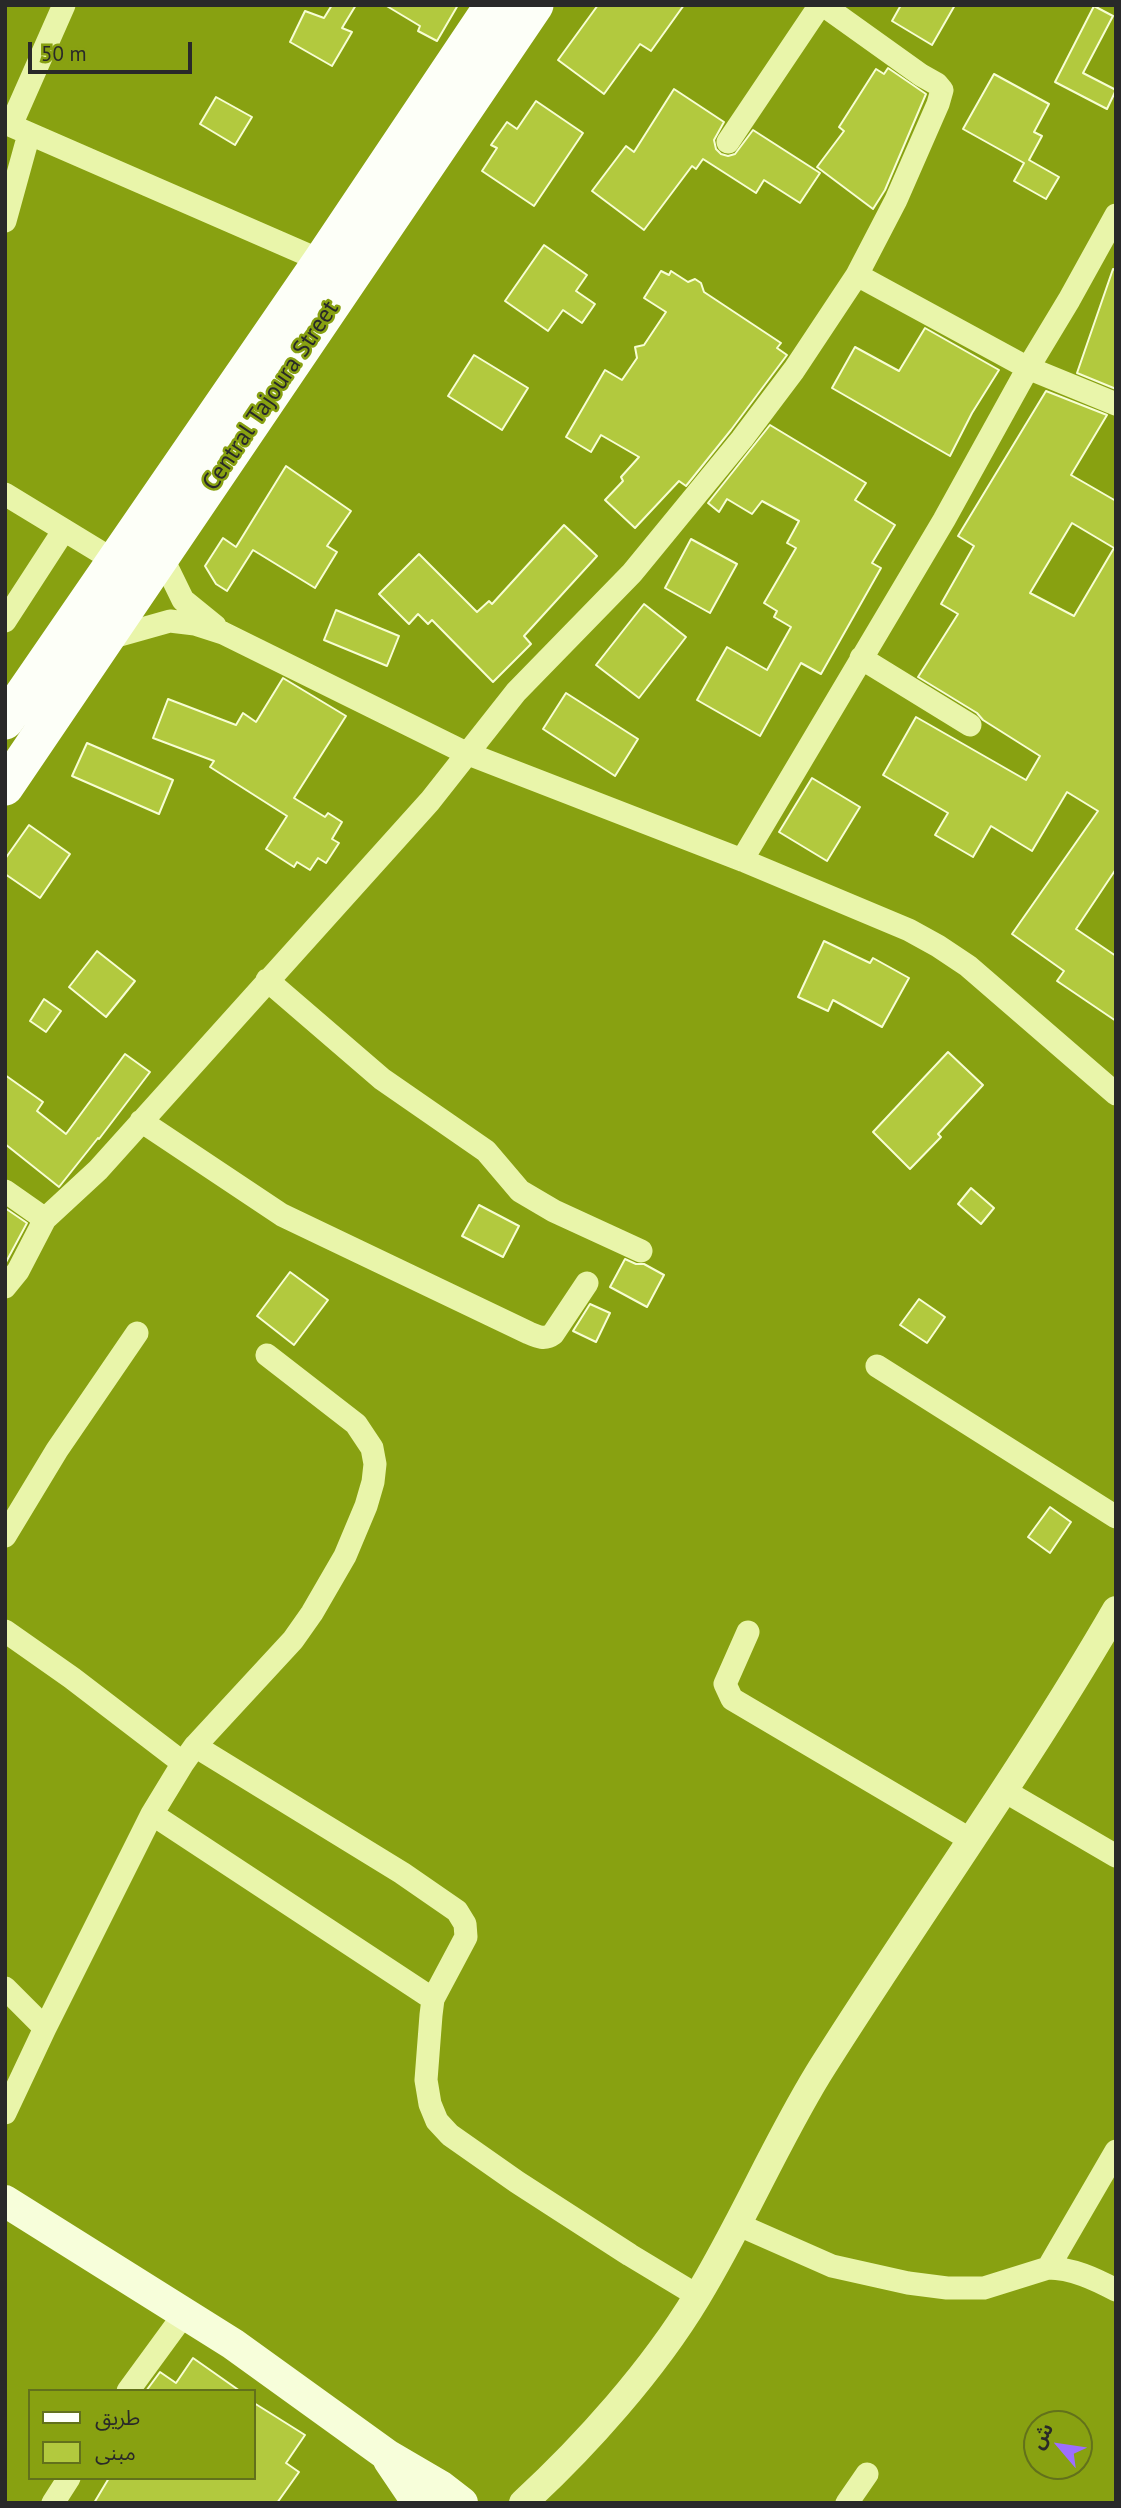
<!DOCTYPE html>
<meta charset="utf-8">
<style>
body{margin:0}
#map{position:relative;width:1121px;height:2508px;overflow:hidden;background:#88a111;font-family:"PT Sans","Noto Sans Arabic",sans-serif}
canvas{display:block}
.frame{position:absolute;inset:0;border:7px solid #292929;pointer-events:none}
.legend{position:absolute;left:28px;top:2389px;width:228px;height:91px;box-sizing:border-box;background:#88a111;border:2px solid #62711b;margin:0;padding:9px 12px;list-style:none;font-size:21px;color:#292929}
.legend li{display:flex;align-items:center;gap:14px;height:35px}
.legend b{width:35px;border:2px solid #62711b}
.north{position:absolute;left:1023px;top:2410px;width:70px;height:70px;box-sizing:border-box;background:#88a111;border:2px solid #62711b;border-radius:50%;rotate:299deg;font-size:19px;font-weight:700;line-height:28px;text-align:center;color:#292929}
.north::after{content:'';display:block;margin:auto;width:24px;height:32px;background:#9d6eff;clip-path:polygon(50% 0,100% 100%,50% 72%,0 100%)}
.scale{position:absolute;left:28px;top:42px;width:164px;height:32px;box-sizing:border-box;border:4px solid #292929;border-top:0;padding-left:9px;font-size:21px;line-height:24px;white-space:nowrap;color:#292929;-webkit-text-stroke:5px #88a111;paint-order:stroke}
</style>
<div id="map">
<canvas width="1121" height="2508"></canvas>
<div class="frame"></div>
<ul class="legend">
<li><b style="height:9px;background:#fdfff8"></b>طريق</li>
<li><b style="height:19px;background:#b2c93e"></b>مبنى</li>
</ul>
<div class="north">ش</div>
<div class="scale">50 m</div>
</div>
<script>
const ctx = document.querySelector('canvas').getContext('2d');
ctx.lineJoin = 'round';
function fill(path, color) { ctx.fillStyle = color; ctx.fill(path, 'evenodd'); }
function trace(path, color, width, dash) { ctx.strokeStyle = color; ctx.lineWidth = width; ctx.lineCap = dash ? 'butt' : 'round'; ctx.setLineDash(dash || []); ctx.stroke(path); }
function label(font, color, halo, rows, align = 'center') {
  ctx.font = font + ' "PT Sans",sans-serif'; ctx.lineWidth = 5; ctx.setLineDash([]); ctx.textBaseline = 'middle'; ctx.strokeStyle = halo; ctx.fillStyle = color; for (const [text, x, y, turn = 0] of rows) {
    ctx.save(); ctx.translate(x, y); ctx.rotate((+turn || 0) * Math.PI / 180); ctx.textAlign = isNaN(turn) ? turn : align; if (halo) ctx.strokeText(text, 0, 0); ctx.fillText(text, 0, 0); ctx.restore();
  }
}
const building = new Path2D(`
 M 332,5 L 356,5 L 342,28 L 352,32 L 332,66 L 290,42 L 305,11 L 324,18 Z
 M 385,5 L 458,5 L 437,41 L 418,31 L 420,26 Z
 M 598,5 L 684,5 L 651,51 L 640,44 L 604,94 L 558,60 Z
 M 901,5 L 955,5 L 932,45 L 892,21 Z
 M 1094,6 L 1113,16 L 1083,73 L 1116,90 L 1107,109 L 1055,82 Z
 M 888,68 L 926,94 L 885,190 L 873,209 L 817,167 L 844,131 L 839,127 L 876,69 L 884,74 Z
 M 994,74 L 1049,104 L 1034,132 L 1042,136 L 1029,160 L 1059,177 L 1046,199 L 1014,181 L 1024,163 L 963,129 Z
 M 674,89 L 724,122 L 714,140 L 716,149 L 721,154 L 728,156 L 735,154 L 753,130 L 820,173 L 800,203 L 764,180 L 756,193 L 703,159 L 696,169 L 692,166 L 644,230 L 592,191 L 626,146 L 634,152 Z
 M 216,97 L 252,117 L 235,145 L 200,124 Z
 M 536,101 L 583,133 L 534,206 L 482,171 L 497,148 L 491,145 L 507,122 L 517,129 Z
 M 544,245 L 587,275 L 576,291 L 595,304 L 582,323 L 563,310 L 548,331 L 505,301 Z
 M 1113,269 L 1116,270 L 1116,389 L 1077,373 Z
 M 661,271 L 669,275 L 671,271 L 688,282 L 695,279 L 701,283 L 704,292 L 781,343 L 777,348 L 787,355 L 731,430 L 686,486 L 679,481 L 635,528 L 605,500 L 623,481 L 621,477 L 639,457 L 601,435 L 591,452 L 566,437 L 605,370 L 622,380 L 637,358 L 635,347 L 644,345 L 666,312 L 644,298 Z
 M 925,328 L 999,370 L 972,413 L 950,456 L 832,388 L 855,347 L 899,371 Z
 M 474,355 L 528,388 L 502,430 L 448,396 Z
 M 1046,391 L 1107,415 L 1071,475 L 1116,501 L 1116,869 L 1076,929 L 1116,956 L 1116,1021 L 1057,981 L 1064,971 L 1012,934 L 1098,811 L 1067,792 L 1032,851 L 991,826 L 973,857 L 935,835 L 948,813 L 883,775 L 916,717 L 1026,780 L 1040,756 L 983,720 L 977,713 L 918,677 L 958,614 L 941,604 L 974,546 L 958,536 ZM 1072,523 L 1114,548 L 1074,616 L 1030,593 Z
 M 770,425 L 866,483 L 855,500 L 895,525 L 872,563 L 881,568 L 821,674 L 801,663 L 760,736 L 697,700 L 727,647 L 767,670 L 791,627 L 774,617 L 777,611 L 764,603 L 796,548 L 787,543 L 799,521 L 762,501 L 752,514 L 727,499 L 719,512 L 708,503 Z
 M 286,466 L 351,511 L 327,546 L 337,552 L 315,588 L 253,550 L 227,591 L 216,584 L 205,566 L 223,538 L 236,547 Z
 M 564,525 L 597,556 L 524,636 L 531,644 L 493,682 L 432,620 L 428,624 L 418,614 L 409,624 L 379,594 L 419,554 L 477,612 L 489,601 L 492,604 Z
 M 691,539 L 737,564 L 710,613 L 665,588 Z
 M 644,604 L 686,637 L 639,698 L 596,665 Z
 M 336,610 L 399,636 L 387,666 L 324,640 Z
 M 283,678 L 346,716 L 294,798 L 325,817 L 328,813 L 342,822 L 332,839 L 339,843 L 326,863 L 318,858 L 310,870 L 297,862 L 294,867 L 266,849 L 287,816 L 210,767 L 214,761 L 153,738 L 168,699 L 236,725 L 243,713 L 256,722 Z
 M 566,693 L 638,739 L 615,776 L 543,729 Z
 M 87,743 L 173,780 L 159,814 L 72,776 Z
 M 812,778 L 860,807 L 827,861 L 779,832 Z
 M 29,825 L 70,854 L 40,898 L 5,874 L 5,859 Z
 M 824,941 L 870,963 L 873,958 L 909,978 L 882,1027 L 833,1000 L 828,1011 L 798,997 Z
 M 97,951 L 135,981 L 106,1017 L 69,987 Z
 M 44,999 L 61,1011 L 46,1032 L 30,1021 Z
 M 948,1052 L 983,1085 L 938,1134 L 941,1137 L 910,1169 L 873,1132 Z
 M 125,1054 L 150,1072 L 99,1139 L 98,1138 L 59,1187 L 5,1144 L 5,1075 L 43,1102 L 37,1111 L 66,1134 Z
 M 971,1188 L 994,1208 L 981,1224 L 958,1204 Z
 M 479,1205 L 519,1226 L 503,1257 L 462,1236 Z
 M 5,1208 L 27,1223 L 5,1264 Z
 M 625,1259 L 636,1264 L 644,1264 L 664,1275 L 647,1307 L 610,1287 Z
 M 290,1272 L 328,1300 L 294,1345 L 257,1316 Z
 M 919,1299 L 945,1317 L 927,1343 L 900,1325 Z
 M 590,1304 L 610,1313 L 596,1342 L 573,1331 Z
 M 1050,1507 L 1071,1522 L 1050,1553 L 1028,1537 Z
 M 193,2358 L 240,2391 L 146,2391 L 160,2372 L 176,2383 Z
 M 254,2403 L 305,2435 L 286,2463 L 299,2472 L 277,2503 L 94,2503 L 109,2478 L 254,2478 Z`);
fill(building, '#b2c93e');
trace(building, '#f7fed3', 2);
trace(new Path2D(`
 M 5,123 L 331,265
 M 11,125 L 64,5
 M 728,142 L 820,5
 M 5,221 L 29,134
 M 857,275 L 1028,368 L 1116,404
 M 5,494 L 115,561
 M 162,557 L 183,600 L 215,626
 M 5,621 L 64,530
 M 106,639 L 170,621 L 195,624 L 223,633 L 466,753 L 742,860 L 909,930 L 938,946 L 968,966 L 1116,1094
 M 861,658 L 970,725
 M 742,860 L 944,520 L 1028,368 L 1069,300 L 1116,215
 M 267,980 L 382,1079 L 486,1151 L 520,1191 L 554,1211 L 641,1251
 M 141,1121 L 282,1215 L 529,1333 C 538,1337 545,1340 553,1334 L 587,1283
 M 5,1191 L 45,1219
 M 5,1287 L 18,1271 L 45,1219 L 98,1170 L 430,801 L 516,692 L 632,573 L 742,439 L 794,370 L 857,275 L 896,200 L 938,104 L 942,90 L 937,84 L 921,75 L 823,5
 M 877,1366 L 1116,1517
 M 5,1536 L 57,1450 L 137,1333
 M 5,1631 L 72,1678 L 183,1763
 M 748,1632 L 725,1684 L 732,1699 L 971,1840
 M 195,1746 L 402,1873 L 457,1911 L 465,1924 L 466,1937 L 433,1999 L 431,2015 L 426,2080 L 430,2104 L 437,2121 L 450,2135 L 517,2182 L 630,2255 L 698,2296
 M 1003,1790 L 1116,1856
 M 152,1814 L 433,1999
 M 5,1988 L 45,2028
 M 5,2113 L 45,2028 L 152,1814 L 183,1763 L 195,1746 L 293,1640 L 312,1613 L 345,1556 L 366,1506 L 373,1482 L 375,1464 L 372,1448 L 356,1424 L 267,1355
 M 739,2225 L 832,2266 L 908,2283 L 947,2288 L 984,2288 L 1048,2268 C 1072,2268 1095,2279 1116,2290
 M 1048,2268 L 1116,2151
 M 128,2391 L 185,2313
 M 53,2503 L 69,2478
 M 847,2503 L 867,2474`), '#e9f5aa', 23);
trace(new Path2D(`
 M 523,2503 C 586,2445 653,2370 697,2297 C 741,2225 774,2146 818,2074 C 916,1918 1024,1769 1116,1610`), '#e9f5aa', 28);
trace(new Path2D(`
 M 5,2201 L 233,2344 L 387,2455 L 440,2486 L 462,2503
 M 389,2460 L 418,2503`), '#f7feda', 32);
trace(new Path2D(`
 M 5,721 L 322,260 L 493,5
 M 5,787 L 535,5`), '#fdfff8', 37);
label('24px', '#292929', '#88a111', [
 ["Central Tajoura Street",271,396,-56]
]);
</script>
